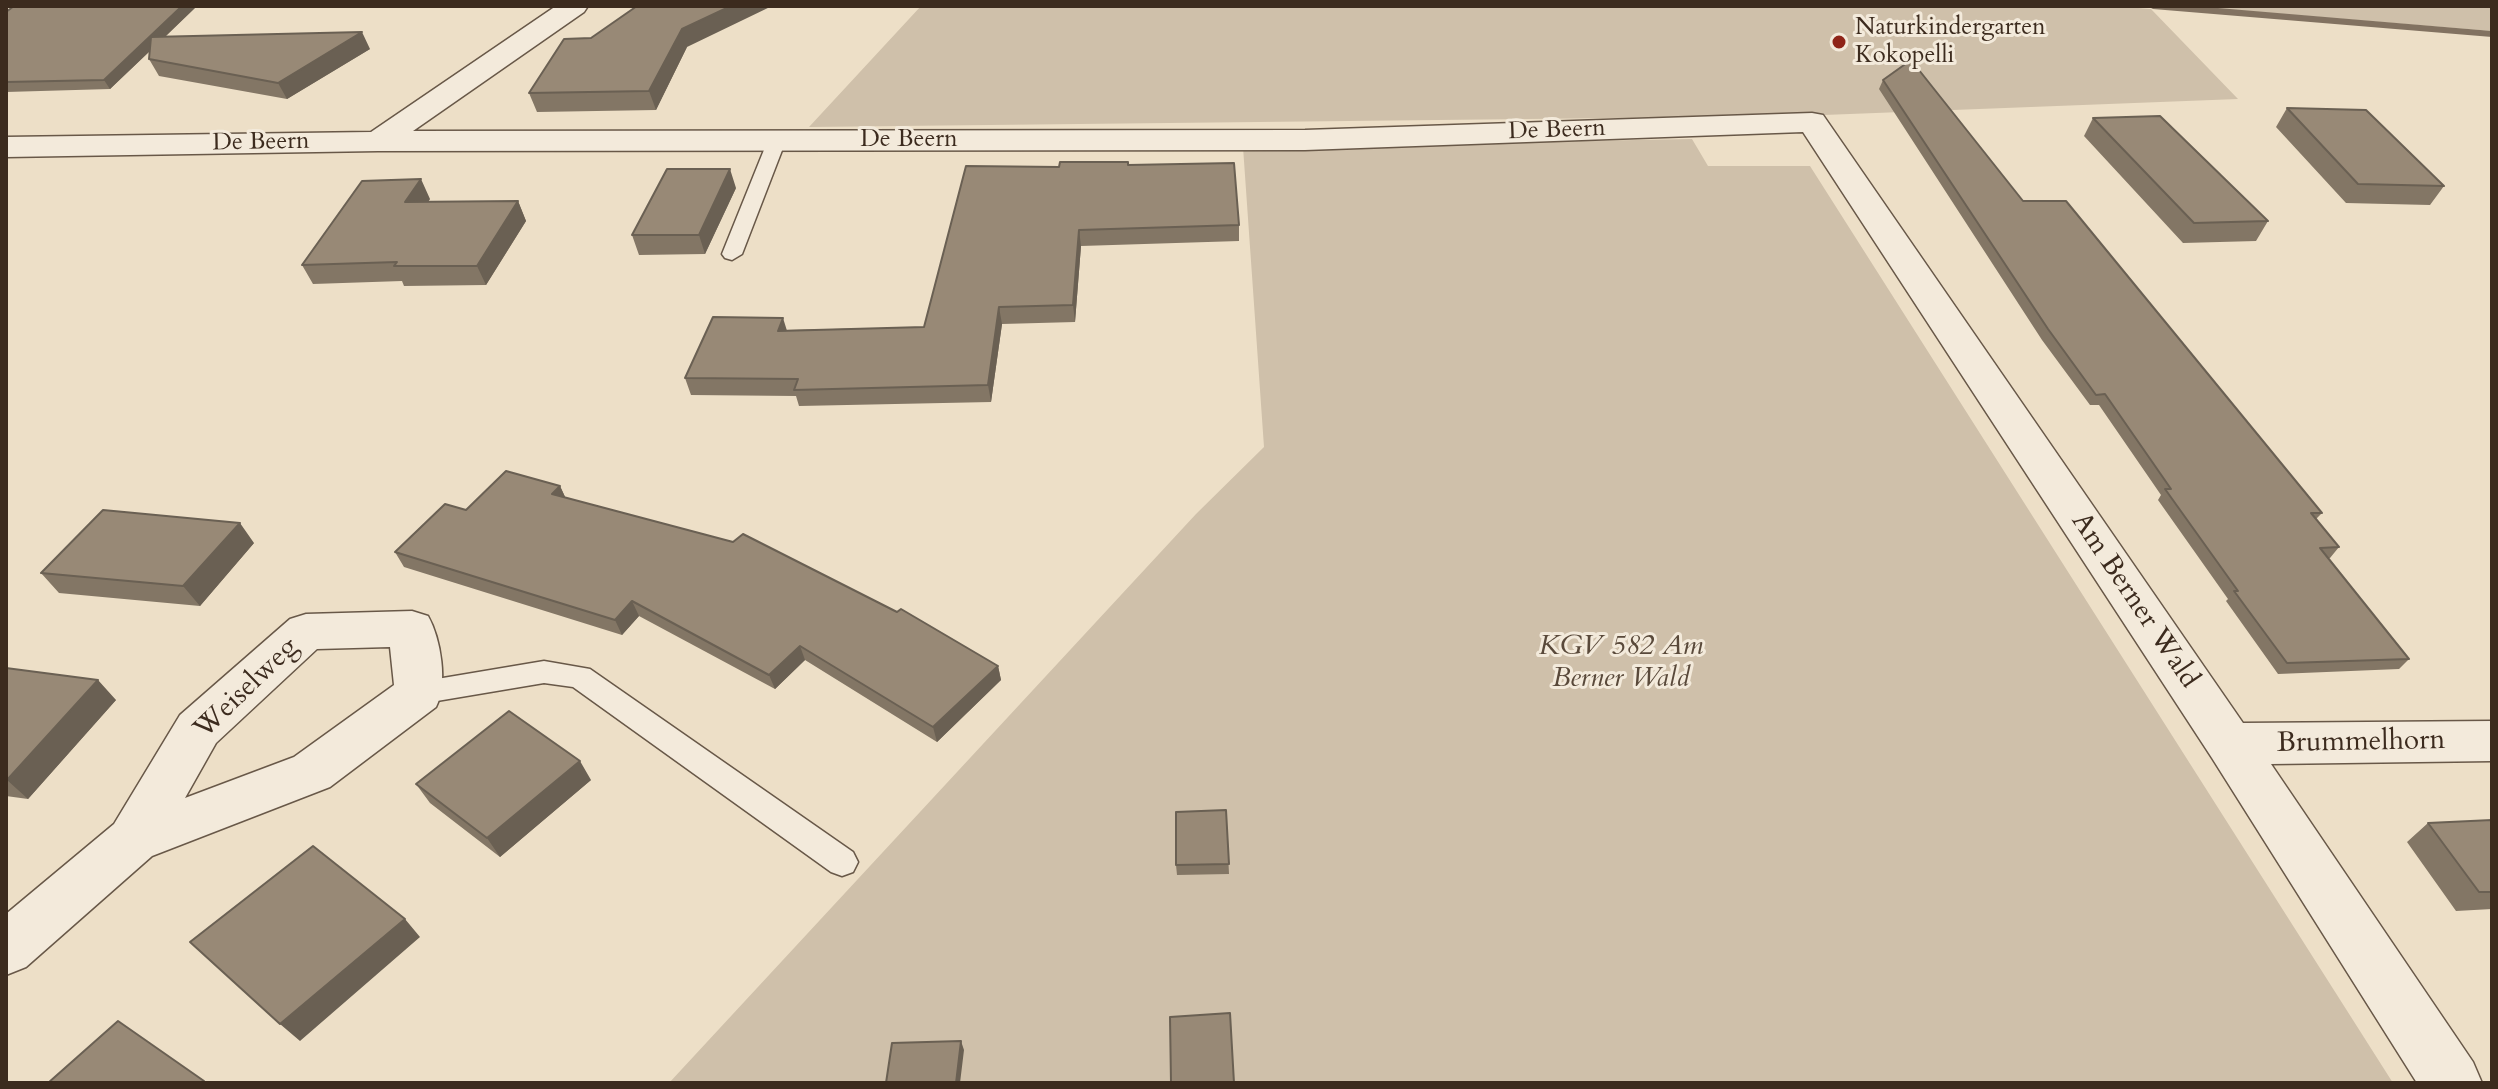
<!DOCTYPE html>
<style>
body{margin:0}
#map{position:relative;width:2498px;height:1089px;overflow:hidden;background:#eddfc7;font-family:Cardo,serif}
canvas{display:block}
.frame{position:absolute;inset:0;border:8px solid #3c2b1e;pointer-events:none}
</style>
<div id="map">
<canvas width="2498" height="1089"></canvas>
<div class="frame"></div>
</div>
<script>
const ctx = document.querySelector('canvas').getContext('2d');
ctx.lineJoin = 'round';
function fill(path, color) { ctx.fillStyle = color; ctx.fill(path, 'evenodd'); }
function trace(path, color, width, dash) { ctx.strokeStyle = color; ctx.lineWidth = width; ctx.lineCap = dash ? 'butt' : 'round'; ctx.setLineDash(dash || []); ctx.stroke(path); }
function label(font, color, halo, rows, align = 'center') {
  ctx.font = font + ' Cardo,serif'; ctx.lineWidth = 6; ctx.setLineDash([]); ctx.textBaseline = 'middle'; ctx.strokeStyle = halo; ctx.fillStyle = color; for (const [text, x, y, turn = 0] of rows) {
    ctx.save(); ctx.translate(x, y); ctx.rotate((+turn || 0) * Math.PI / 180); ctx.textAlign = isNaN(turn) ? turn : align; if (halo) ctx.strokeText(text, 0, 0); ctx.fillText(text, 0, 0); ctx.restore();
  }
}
fill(new Path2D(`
 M 921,6 L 2113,6 L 2151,9 L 2238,99 L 1798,116 L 809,127 Z
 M 2183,6 L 2492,6 L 2492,31 Z
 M 1692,139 L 1708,166 L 1810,166 L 2393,1083 L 669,1083 L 1196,514 L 1264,447 L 1243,147 Z`), '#cfc0aa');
fill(new Path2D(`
 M 2147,6 L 2194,6 L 2492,31 L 2492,37 L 2153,9 Z`), '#827261');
const service = new Path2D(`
 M 777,134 L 786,140 L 742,254 L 732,260 L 725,258 L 722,254 L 768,140 Z
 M 544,661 L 590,669 L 853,852 L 858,862 L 853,872 L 842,876 L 831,872 L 573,687 L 544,683 L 419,704 L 409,701 L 405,693 L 409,685 L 419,682 Z`);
const minor = new Path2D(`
 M 556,6 L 588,6 L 584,12 L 413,131 L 1305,130 L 1812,113 L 1823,115 L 2243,723 L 2492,721 L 2492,761 L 2271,764 L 2473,1062 L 2482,1083 L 2417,1083 L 2212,758 L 1803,132 L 1305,150 L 378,151 L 6,157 L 6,137 L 371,132 Z
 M 412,611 L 428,616 C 441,639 448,684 436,707 L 330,787 L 152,856 L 26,967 L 6,975 L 6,914 L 114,824 L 180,715 L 290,619 L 306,614 ZM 390,647 L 394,685 L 294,757 L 185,798 L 216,743 L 317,649 Z`);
trace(service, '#685848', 3);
trace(minor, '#685848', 3);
fill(service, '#f3eadb');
fill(minor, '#f3eadb');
fill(new Path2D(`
 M 14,6 L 197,6 L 165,37 L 370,49 L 287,99 L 159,76 L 149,59 L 150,51 L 110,89 L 6,92 L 6,12 Z
 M 687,47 L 656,110 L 537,112 L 529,93 Z
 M 1883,80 L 2023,201 L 2322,513 L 2316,519 L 2339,547 L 2330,558 L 2328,558 L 2409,659 L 2399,669 L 2278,674 L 2226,601 L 2228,599 L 2158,500 L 2161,495 L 2099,405 L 2090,405 L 2042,340 L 1879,89 Z
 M 2287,108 L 2444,186 L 2430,205 L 2346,203 L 2276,127 Z
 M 2093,118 L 2268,221 L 2256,241 L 2183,243 L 2084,136 Z
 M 1128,165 L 1239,225 L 1239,241 L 1081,246 L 1075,322 L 1002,324 L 991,402 L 799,406 L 796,396 L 691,395 L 685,378 L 787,330 L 924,327 L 1059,167 Z
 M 736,188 L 705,254 L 639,255 L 632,235 Z
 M 430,199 L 428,202 L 518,201 L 526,221 L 486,285 L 404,286 L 402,281 L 313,284 L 302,265 Z
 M 560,486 L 565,497 L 998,666 L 1001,680 L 937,742 L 805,660 L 775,689 L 639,616 L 622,635 L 404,567 L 395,552 L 466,510 Z
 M 254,543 L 200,606 L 59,593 L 41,573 Z
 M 6,668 L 116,700 L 28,799 L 6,796 Z
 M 591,780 L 500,857 L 430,803 L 416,784 Z
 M 1226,810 L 1229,874 L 1177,875 L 1176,865 Z
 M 2492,820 L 2492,909 L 2456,911 L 2407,842 L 2428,823 Z`), '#837665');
fill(new Path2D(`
 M 182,6 L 197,6 L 110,89 L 104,80 Z
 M 731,6 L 772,6 L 687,47 L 656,110 L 649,91 L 682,29 Z
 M 362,32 L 370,49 L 287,99 L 278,83 Z
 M 730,169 L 736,188 L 705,254 L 699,235 Z
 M 421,179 L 430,199 L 415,221 L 405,202 Z
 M 518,201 L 526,221 L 486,285 L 477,266 Z
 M 1079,230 L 1081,246 L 1075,322 L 1073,305 Z
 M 999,307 L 1002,324 L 991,402 L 988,385 Z
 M 783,318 L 788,334 L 778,331 Z
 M 560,486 L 567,501 L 552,494 Z
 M 240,523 L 254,543 L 200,606 L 183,586 Z
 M 632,601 L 639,616 L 622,635 L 615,620 Z
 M 800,646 L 805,660 L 775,689 L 769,675 Z
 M 998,666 L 1001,680 L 937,742 L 933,727 Z
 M 98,680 L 116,700 L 28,799 L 7,780 Z
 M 580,761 L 591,780 L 500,857 L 487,838 Z
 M 405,919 L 420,937 L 300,1041 L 280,1024 Z
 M 961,1041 L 964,1050 L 960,1083 L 956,1083 Z`), '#6a6053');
const building = new Path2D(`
 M 14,6 L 182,6 L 104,80 L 6,82 L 6,12 Z
 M 637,6 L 731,6 L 682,29 L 649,91 L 529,93 L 564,39 L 591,38 Z
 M 362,32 L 278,83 L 149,59 L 151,37 Z
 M 1911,60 L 2023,201 L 2066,201 L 2322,513 L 2311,513 L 2339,547 L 2320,548 L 2409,659 L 2287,663 L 2234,591 L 2238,591 L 2165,489 L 2171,489 L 2105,394 L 2096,395 L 2048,329 L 1883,80 Z
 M 2287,108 L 2366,110 L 2444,186 L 2358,184 Z
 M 2160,116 L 2268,221 L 2194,223 L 2093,118 Z
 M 1060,162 L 1128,162 L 1128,165 L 1234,163 L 1239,225 L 1079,230 L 1073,305 L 999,307 L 988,385 L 794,390 L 798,379 L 685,378 L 713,317 L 783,318 L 778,331 L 924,327 L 966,166 L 1059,167 Z
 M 667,169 L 730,169 L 699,235 L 632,235 Z
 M 421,179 L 405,202 L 518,201 L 477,266 L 394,266 L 397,262 L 302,265 L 362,181 Z
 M 506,471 L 560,486 L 552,494 L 733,542 L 743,534 L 897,612 L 901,609 L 998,666 L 933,727 L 800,646 L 769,675 L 632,601 L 615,620 L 395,552 L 445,504 L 466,510 Z
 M 103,510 L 240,523 L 183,586 L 41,573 Z
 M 6,668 L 98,680 L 7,780 L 6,779 Z
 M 509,711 L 580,761 L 487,838 L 416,784 Z
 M 1226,810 L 1229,864 L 1176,865 L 1176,812 Z
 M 2492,820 L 2492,892 L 2479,892 L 2428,823 Z
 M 313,846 L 405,919 L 280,1024 L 190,942 Z
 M 1230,1013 L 1234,1083 L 1171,1083 L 1170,1017 Z
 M 118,1021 L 204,1081 L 203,1083 L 48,1083 Z
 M 961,1041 L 956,1083 L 886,1083 L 892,1043 Z`);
fill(building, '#988976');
trace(building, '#6a6053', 2);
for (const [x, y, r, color] of [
 [1839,42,8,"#8f2418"]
]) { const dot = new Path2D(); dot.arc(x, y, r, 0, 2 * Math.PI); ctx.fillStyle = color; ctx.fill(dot); trace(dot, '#f3eadb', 3); }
label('24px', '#3c2b1e', '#f3eadb', [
 ["Naturkindergarten",1855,28],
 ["Kokopelli",1855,56]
], 'left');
label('24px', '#3c2b1e', '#f3eadb', [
 ["De Beern",1557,131,-2],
 ["De Beern",909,140],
 ["De Beern",261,143,-1]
]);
label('28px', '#3c2b1e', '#f3eadb', [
 ["Am Berner Wald",2134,601,56],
 ["Weiselweg",247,689,-44],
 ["Brummelhorn",2361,743,-1]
]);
label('italic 28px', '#59493a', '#f3eadb', [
 ["KGV 582 Am",1621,648],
 ["Berner Wald",1621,680]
]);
</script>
